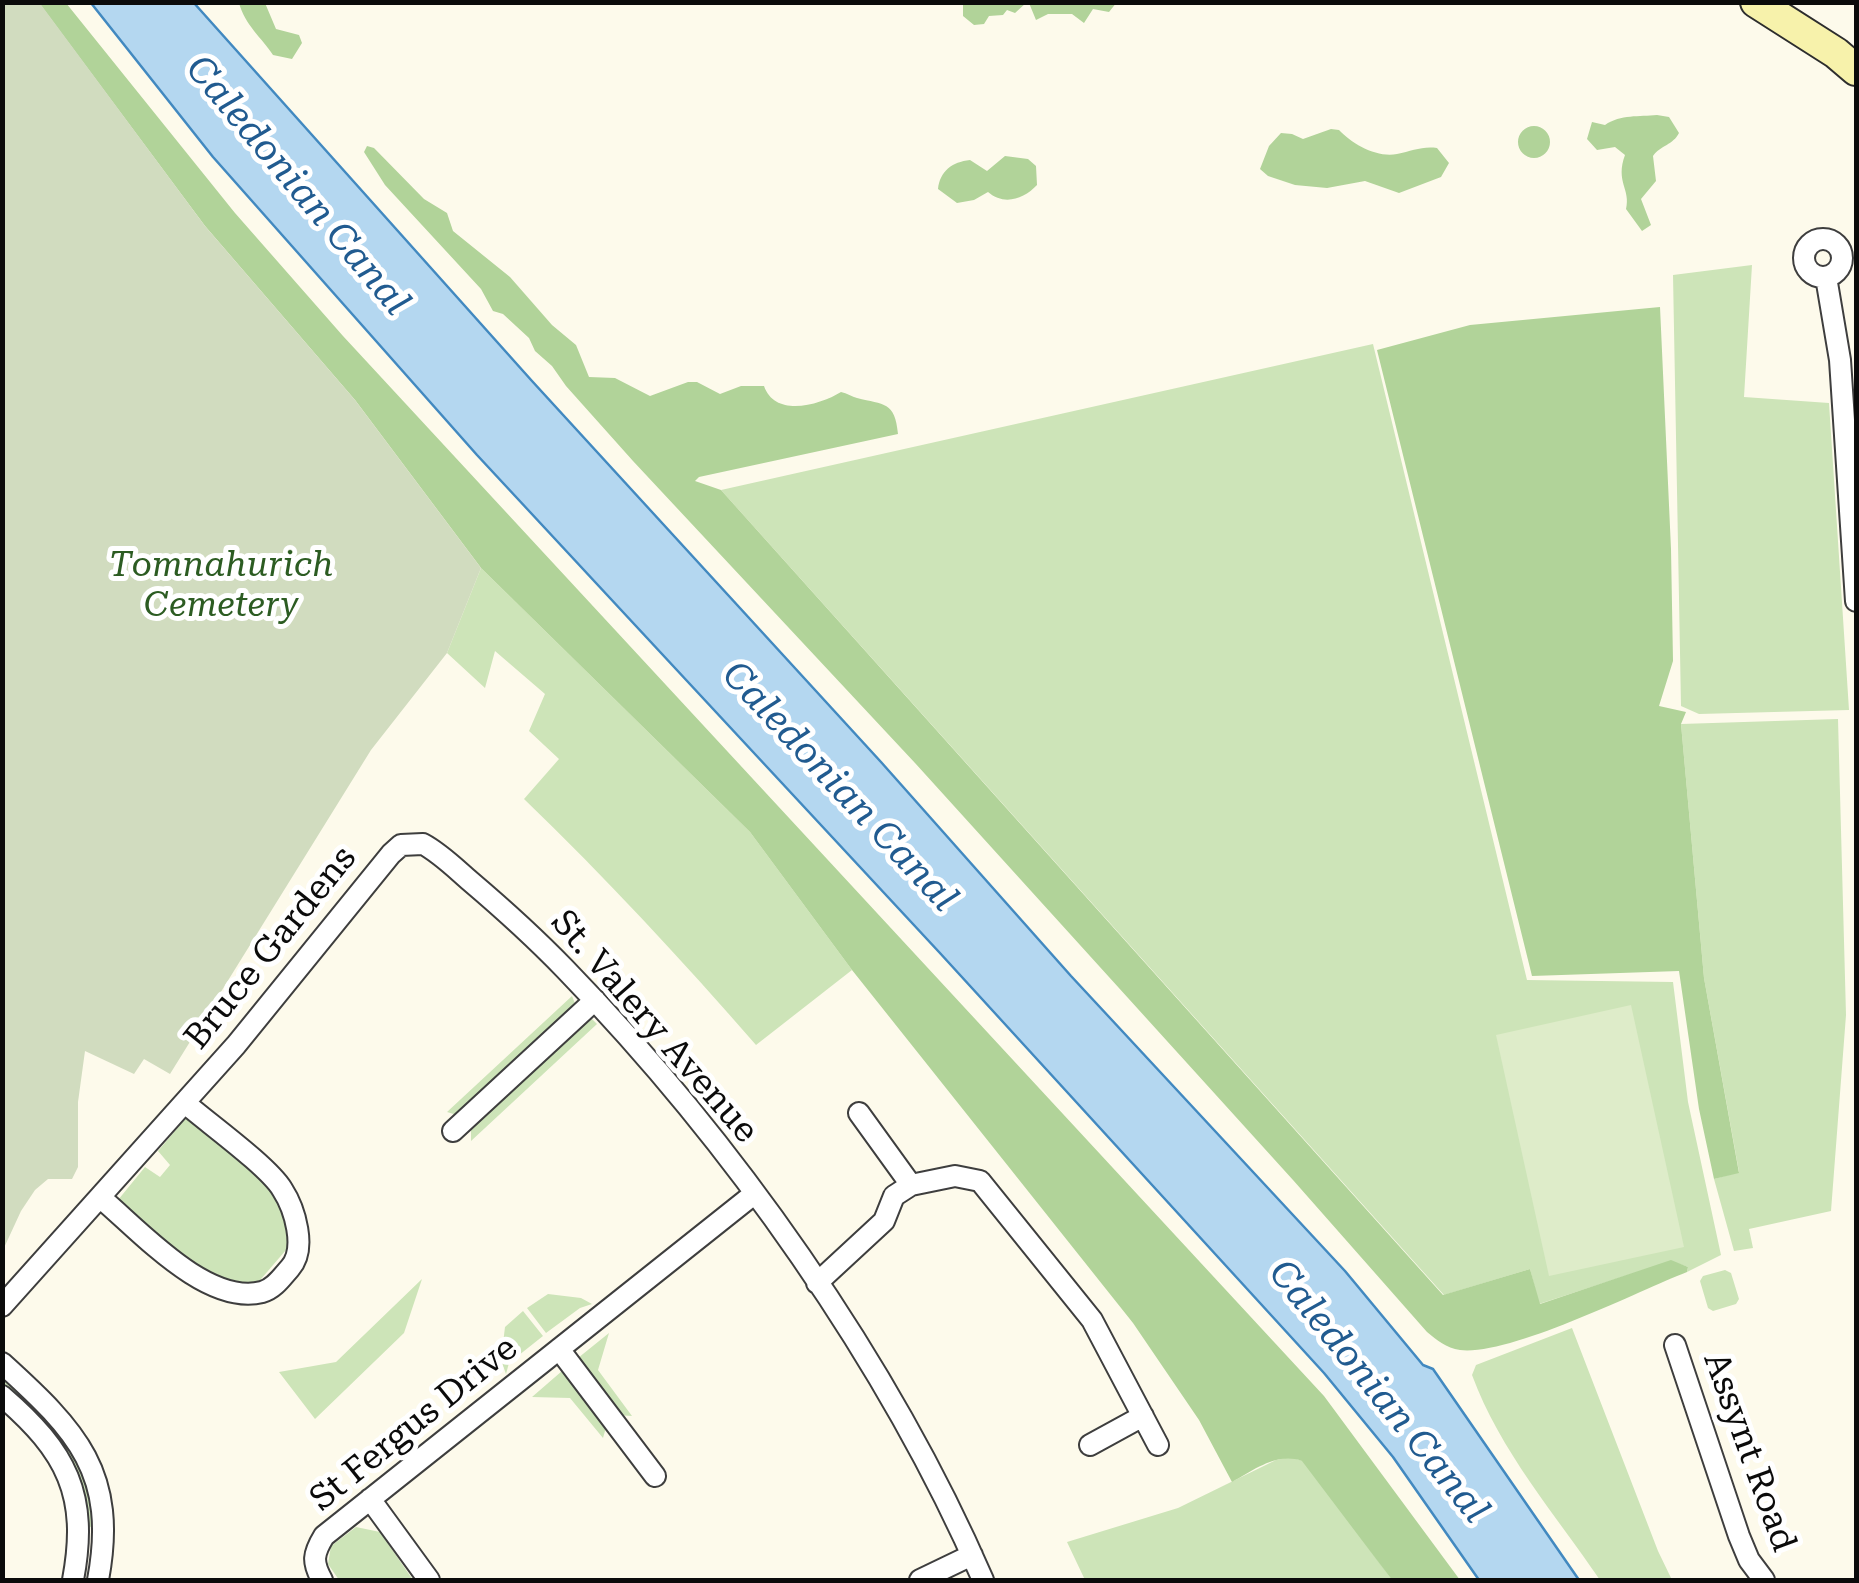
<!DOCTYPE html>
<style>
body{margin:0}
#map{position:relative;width:1859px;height:1583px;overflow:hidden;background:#fdfaeb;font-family:"Roboto Serif",serif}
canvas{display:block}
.frame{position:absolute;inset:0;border:5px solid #0b0b0b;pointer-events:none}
</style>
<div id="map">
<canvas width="1859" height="1583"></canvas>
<div class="frame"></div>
</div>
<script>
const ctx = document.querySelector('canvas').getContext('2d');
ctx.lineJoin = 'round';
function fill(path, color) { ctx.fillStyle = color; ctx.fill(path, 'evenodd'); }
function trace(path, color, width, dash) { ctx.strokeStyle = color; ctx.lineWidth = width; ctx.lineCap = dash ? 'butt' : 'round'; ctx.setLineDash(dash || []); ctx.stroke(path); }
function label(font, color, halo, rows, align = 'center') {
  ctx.font = font + ' "Roboto Serif",serif'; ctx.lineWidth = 10; ctx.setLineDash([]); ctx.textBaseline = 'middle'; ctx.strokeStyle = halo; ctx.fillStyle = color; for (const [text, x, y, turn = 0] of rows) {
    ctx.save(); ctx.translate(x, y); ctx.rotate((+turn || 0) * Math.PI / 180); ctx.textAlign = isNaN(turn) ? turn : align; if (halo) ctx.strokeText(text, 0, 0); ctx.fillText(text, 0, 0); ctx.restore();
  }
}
fill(new Path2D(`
 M 1752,265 L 1744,397 L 1829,403 L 1849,710 L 1699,714 L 1681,706 L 1673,275 Z
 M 1373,344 L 1527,980 L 1673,982 L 1688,1102 L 1721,1255 L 1687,1272 L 1688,1267 L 1671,1261 L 1539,1304 L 1530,1269 L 1444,1295 L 721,490 Z
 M 481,568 L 750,832 L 852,970 L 756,1045 C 682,960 606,878 524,799 L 559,759 L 529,731 L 545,694 L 495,651 L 485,688 L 447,653 Z
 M 1838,719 L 1846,1015 L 1831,1211 L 1749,1229 L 1753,1248 L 1734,1251 L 1714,1179 L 1739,1172 L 1704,978 L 1681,724 Z
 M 572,996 L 576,1006 L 460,1116 L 447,1112 Z
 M 589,1016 L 597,1024 L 471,1141 L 471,1127 Z
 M 185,1119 L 195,1122 L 269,1187 L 278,1200 L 292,1243 L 255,1286 L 195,1270 L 118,1200 L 145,1167 L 160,1177 L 170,1165 L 158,1151 Z
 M 1725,1270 L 1731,1273 L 1739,1299 L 1736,1304 L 1713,1311 L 1708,1308 L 1700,1281 L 1703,1276 Z
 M 422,1279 L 404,1333 L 315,1419 L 279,1372 L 336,1362 Z
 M 548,1294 L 581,1298 L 592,1304 L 580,1308 L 546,1333 L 527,1308 Z
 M 523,1311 L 543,1336 L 509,1363 L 506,1374 L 501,1360 L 505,1327 Z
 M 1572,1328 L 1658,1551 L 1672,1580 L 1600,1580 C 1555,1514 1500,1451 1472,1375 L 1476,1365 Z
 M 609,1333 L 598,1370 L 632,1416 L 617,1415 L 578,1358 Z
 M 562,1371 L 607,1424 L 603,1438 L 570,1398 L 532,1397 Z
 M 2,1377 C 59,1426 86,1451 94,1529 L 89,1526 C 82,1462 49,1426 3,1386 Z
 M 1290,1457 L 1303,1461 L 1312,1470 L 1392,1580 L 1085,1580 L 1067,1542 L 1178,1508 L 1276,1460 Z
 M 356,1527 L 380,1532 L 413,1580 L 339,1580 L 328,1564 L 331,1546 Z`), '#cde4b8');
fill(new Path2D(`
 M 963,2 L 1026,2 L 1026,3 L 1015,13 L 1007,10 L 1003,15 L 989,16 L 984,24 L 974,25 L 963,16 Z
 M 1117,2 L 1109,12 L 1093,9 L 1084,23 L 1072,14 L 1048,14 L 1036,20 L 1029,3 Z
 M 39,3 L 66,3 L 235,213 L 343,336 L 1324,1396 L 1460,1580 L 1392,1580 L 1302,1461 C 1277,1452 1254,1470 1232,1482 L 1199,1420 L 1133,1323 L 852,970 L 750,832 L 481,568 L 355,400 L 205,226 Z
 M 239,3 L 265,3 L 276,29 L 299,35 L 302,43 L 292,59 L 273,55 C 262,38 245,25 239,3 Z
 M 1657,115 L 1669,117 L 1679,133 C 1673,145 1661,145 1653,156 L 1656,181 L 1641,199 L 1651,225 L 1642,231 L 1626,209 C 1631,189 1615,182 1625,155 L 1615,147 L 1597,150 L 1587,139 L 1592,122 L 1605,125 C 1621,114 1639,117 1657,115 Z
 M1518 142a16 16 0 1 1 32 0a16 16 0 1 1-32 0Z
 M 1331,129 L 1339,130 C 1352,144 1377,158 1397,154 C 1412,151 1422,146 1437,148 L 1449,163 L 1441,177 L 1399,193 L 1365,181 L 1327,188 L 1295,185 L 1268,176 L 1260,169 L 1269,146 L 1281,133 L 1292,134 L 1303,139 Z
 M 367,146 L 374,148 L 424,199 L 447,213 L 453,231 L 510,277 L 552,325 L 576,345 L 589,377 L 615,378 L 650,396 L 688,382 L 697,382 L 720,394 L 741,386 L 764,386 C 775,418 820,405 841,392 C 847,393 852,397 857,398 C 884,405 895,401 898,434 L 699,477 L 695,481 L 721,490 L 1443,1295 L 1530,1269 L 1540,1304 L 1671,1260 L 1688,1267 L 1687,1272 C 1636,1292 1510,1356 1460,1350 C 1446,1348 1437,1340 1427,1332 L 1293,1180 L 915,763 L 633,461 L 566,386 L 552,366 L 535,351 L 529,338 L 503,314 L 493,311 L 481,289 L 385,185 L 364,152 Z
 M 1005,156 L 1028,159 L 1036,166 L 1037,185 C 1024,199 1004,206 988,192 L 974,200 L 957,203 L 938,189 C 940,171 952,162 970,160 L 987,171 Z
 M 1660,307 L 1671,549 L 1673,661 L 1659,706 L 1686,712 L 1681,724 L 1704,978 L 1739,1173 L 1714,1179 L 1699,1109 L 1679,971 L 1532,976 L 1377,350 L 1470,325 Z`), '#b1d399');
fill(new Path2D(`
 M 39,2 L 205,226 L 355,400 L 481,568 L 447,653 L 371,750 L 170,1074 L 144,1059 L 134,1074 L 85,1051 L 78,1102 L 78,1167 L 72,1179 L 48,1179 L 35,1190 L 21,1211 L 3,1250 L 2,3 Z`), '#d1dcbf');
fill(new Path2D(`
 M 1631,1005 L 1684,1247 L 1549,1276 L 1496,1035 Z`), '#deecc9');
const water = new Path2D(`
 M 91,3 L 194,3 L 532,381 L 881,762 L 1071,976 L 1345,1271 L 1423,1365 L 1433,1369 L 1579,1580 L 1479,1580 L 1393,1457 L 1324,1373 L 939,952 L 477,455 L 213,157 Z`);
fill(water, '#b4d7f0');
trace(water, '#4289c0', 2.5);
const street = new Path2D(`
 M1804 258a19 19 0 1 1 38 0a19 19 0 1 1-38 0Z
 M 1826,277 L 1840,360 L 1856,601
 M 859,1113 L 911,1185
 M 453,1131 L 595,1000
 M 102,1199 C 140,1231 207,1306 262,1292 C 274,1289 282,1277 290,1268 C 307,1249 295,1209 282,1189 C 268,1166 208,1123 185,1103
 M 817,1283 L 884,1221 L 894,1196 L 911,1185 L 955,1176 L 980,1181 L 1092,1320 L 1158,1445
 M 2,1306 L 236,1045 L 391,854 L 401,845 L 423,844 C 440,853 455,868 470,881 C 503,909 535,938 565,969 C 731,1140 888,1361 983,1580
 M 1675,1345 L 1739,1536 L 1749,1560 L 1764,1580
 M 559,1349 L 655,1476
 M 2,1363 C 77,1431 118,1473 98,1580
 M 2,1396 C 67,1452 89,1495 73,1580
 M 1090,1445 L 1143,1416
 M 370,1499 L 429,1580
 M 322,1580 C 312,1562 313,1554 324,1536 L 754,1194
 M 920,1580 L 972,1555`);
const secondary = new Path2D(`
 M 1756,2 L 1836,53 L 1856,70`);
trace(street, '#3e3e3e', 24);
trace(secondary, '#2d2d2d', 34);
trace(street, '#fff', 20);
trace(secondary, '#f7f2ab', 30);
label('italic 35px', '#2c5c22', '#fff', [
 ["Tomnahurich",221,566],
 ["Cemetery",221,606]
]);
label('35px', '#0b0b0b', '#fff', [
 ["Bruce Gardens",271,948,-51],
 ["St. Valery Avenue",654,1027,49],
 ["St Fergus Drive",414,1424,-39],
 ["Assynt Road",1749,1452,70]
]);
label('italic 38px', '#215b90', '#fff', [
 ["Caledonian Canal",297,186,50],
 ["Caledonian Canal",839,787,47],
 ["Caledonian Canal",1378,1392,51]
]);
</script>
